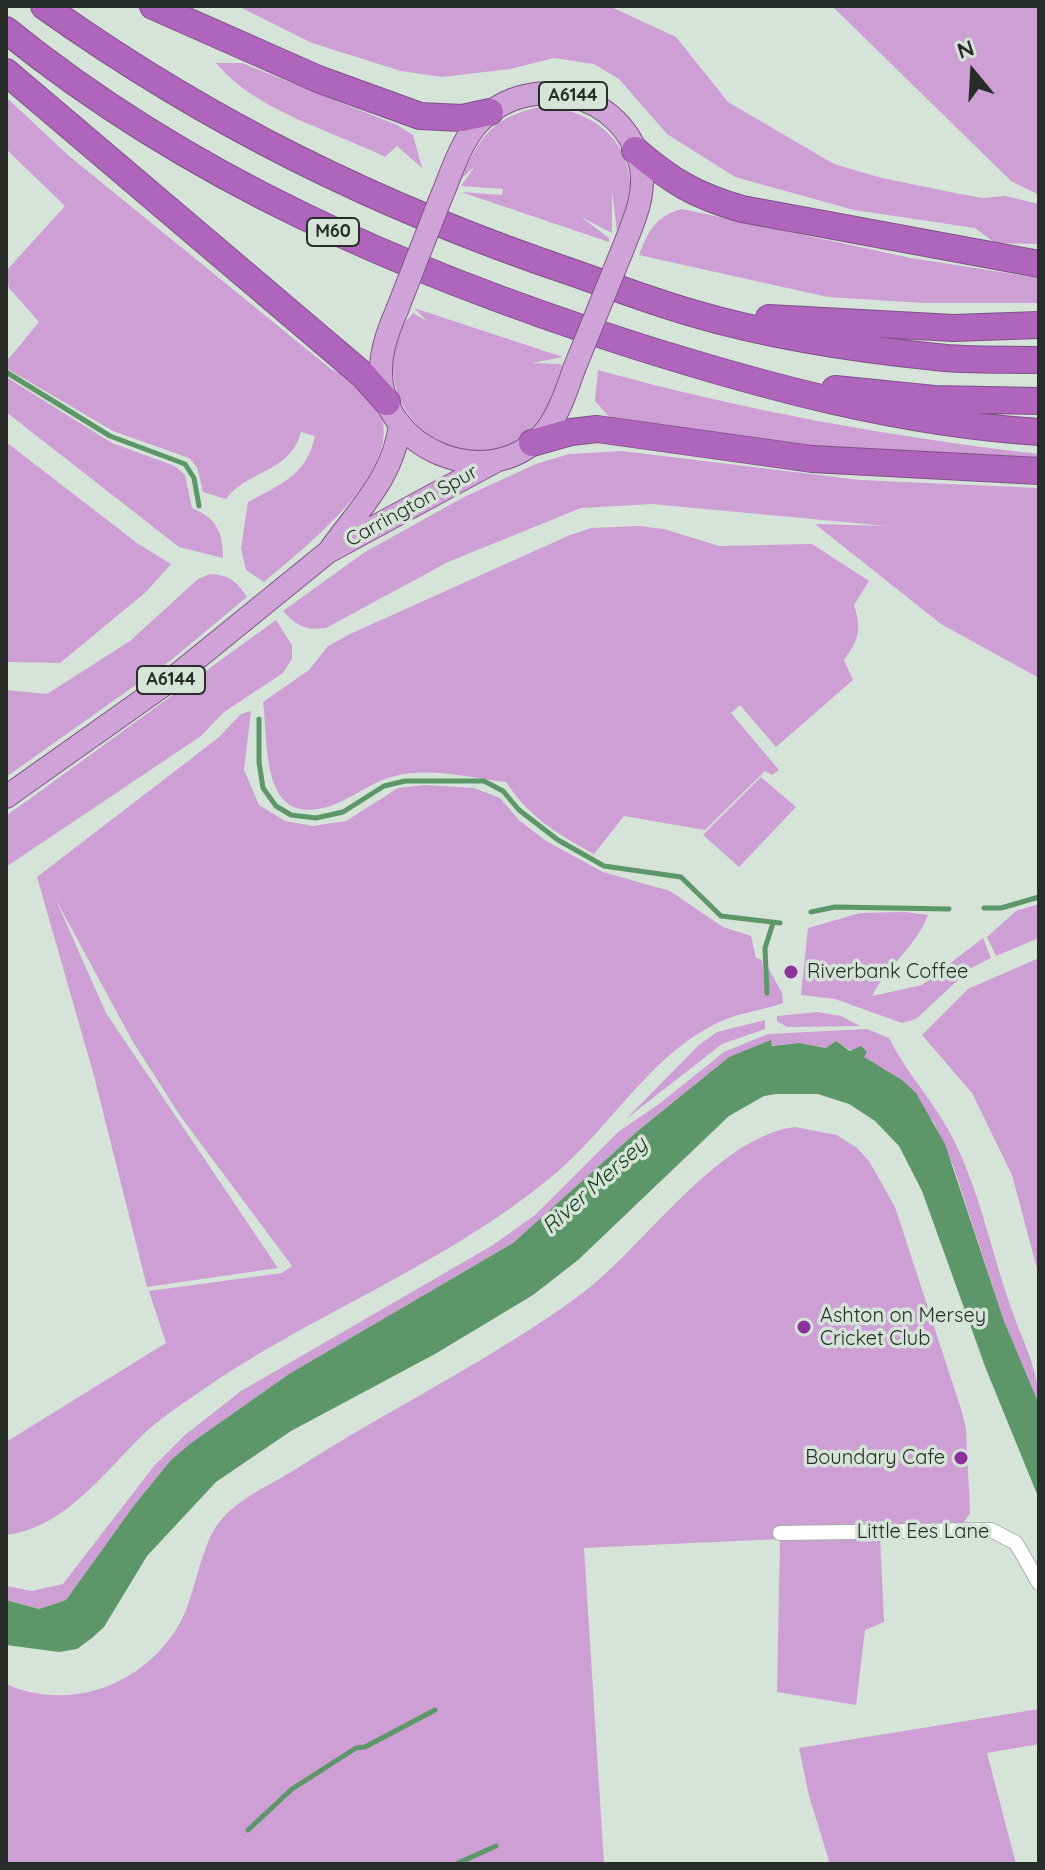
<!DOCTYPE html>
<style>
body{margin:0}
#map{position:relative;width:1045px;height:1870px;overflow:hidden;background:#d6e3d8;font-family:Quicksand,sans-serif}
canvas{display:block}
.frame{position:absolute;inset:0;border:8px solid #272c28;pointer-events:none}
.north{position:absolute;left:933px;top:32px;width:80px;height:80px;-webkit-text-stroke:6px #d6e3d8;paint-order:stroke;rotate:342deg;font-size:22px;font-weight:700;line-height:32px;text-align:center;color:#272c28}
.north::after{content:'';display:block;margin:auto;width:28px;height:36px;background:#272c28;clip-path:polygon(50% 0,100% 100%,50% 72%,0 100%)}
</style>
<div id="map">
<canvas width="1045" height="1870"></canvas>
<div class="frame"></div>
<div class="north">N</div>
</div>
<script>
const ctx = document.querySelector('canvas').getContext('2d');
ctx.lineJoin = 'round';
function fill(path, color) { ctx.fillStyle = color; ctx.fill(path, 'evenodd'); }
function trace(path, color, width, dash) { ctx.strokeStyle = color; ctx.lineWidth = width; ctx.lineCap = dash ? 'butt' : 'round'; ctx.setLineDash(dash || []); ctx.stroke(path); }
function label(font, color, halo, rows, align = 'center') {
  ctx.font = font + ' Quicksand,sans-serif'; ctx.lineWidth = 7; ctx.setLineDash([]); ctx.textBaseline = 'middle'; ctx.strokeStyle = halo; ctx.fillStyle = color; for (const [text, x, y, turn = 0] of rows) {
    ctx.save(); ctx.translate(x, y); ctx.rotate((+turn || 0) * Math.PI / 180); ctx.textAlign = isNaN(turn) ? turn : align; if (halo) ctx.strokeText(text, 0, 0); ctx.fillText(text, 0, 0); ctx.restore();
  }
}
fill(new Path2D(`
 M 238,6 L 609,6 L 676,37 L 728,102 L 834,164 L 882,178 L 960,194 L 983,198 L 1005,196 L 1039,204 L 1039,244 L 995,243 L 975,228 L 854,210 L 735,177 L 667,134 L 619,79 L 594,64 L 554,58 L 510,69 L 442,77 L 401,71 L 312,43 Z
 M 832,6 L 1039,6 L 1039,195 L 1011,181 Z
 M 216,63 L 242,63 L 397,125 L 413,135 L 422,168 L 397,146 L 385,157 C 329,129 257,112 216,63 Z
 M 6,97 L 69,156 L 331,369 C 459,426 322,534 264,582 L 246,570 L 241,548 L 248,502 C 281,484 306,476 315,436 L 301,432 C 290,473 249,469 226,499 L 203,492 L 197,467 L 189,458 L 113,431 L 6,368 L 6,362 L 39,322 L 9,288 L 6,271 L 65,206 L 6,149 Z
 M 539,107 C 584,107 628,134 630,183 C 630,200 622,217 617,232 L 612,191 L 612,233 L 581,217 L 609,238 L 609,242 L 461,192 L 502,195 L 503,189 L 461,186 L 475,166 L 460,180 C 480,137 491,118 539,107 Z
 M 682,209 L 911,258 L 1039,278 L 1039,303 L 923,303 L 828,297 L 639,255 C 648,232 655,216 682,209 Z
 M 414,308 L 563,357 L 532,363 L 561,364 L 562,367 C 556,382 552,400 543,413 C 488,501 356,422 403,326 C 405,320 409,319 413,313 L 427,321 Z
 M 598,370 C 742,410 890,437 1039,454 L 1039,463 L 796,450 L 612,420 L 595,401 Z
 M 6,377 L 112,443 L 175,466 L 185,475 L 192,508 C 217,518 223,533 223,558 L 179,547 L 6,412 Z
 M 6,442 L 137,543 L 171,564 L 146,592 L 60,663 L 6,662 Z
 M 622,451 L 860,480 L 1039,488 L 1039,678 L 941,624 L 815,524 L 887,526 L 652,504 L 581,508 L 448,562 L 326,628 C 306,631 297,626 283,611 L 365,552 L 464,497 L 536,464 L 569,454 Z
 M 639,526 L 664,529 L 719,546 L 812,544 L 869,581 L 854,605 C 862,629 859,639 844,660 L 853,680 L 776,747 L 740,705 L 731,713 L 779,770 L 772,775 L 765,771 L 705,830 L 624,816 L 594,854 C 556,833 530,818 506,782 C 471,778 430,767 395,776 C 373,781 354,797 333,805 C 259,831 269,744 263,702 L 309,670 L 328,646 L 350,634 L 570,535 L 591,528 Z
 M 210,574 C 230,575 237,582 247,597 L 171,660 L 6,777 L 6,690 L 47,694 L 130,641 L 198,579 Z
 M 276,620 L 292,645 L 292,659 L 283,673 L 224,712 L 201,736 L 6,867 L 6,816 Z
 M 251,711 L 244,770 L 259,805 L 285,821 L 313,826 L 346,821 L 398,788 L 424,785 L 474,788 L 500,798 L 519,820 L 546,841 L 603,872 L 670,891 L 723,927 L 751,936 L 756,958 L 762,960 L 766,994 L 770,994 L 766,964 L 782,993 L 783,1003 C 764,1010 743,1012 724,1020 C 651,1051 610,1130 550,1178 C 444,1266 310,1314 198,1393 C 182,1404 164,1416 149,1429 C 107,1468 67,1528 6,1535 L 6,1442 L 166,1343 L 149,1291 L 282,1273 L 292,1266 L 181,1117 L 133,1042 L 56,900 L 106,1013 L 278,1268 L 147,1287 L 94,1076 L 37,877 L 218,738 L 241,714 Z
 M 761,777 L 796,807 L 739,867 L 703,835 Z
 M 1039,904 L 1039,938 L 996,956 L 987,937 L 1016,911 Z
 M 905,912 L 928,915 C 916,947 887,966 872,996 L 922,985 L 983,938 L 991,958 L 971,968 L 916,1019 L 902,1023 L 835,999 L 801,995 L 808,928 L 860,913 Z
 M 1039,958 L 1039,1276 L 1012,1175 L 972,1093 L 922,1035 L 968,989 Z
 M 817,1012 L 841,1016 L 860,1026 L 787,1027 L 777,1021 L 777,1016 Z
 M 765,1020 L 765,1029 L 722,1044 L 626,1119 L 699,1045 L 717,1032 Z
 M 867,1029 L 889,1038 C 905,1071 931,1098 949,1131 C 978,1184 990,1247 1010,1305 C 1021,1338 1039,1369 1039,1404 L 1004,1321 L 953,1165 L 934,1123 L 902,1080 L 835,1041 L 827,1048 L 799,1043 L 759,1047 L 729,1057 L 640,1129 L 513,1243 L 289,1374 L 191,1443 L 171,1460 L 135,1504 L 66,1600 L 39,1609 L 6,1600 L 6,1586 L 32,1591 L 63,1584 L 154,1466 L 185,1435 L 241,1391 L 493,1245 L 535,1215 L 618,1132 L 659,1104 L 724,1052 L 768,1034 Z
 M 795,1127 L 837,1135 L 857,1148 L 869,1161 L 895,1207 L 962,1412 L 966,1429 L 970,1513 L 963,1524 L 880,1537 L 884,1622 L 865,1630 L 856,1705 L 777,1692 L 780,1539 L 584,1548 L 604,1864 L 6,1864 L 6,1684 C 71,1713 147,1684 181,1621 C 196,1593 201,1542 221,1520 C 239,1498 272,1484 296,1469 C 389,1409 490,1361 580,1295 C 644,1248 716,1137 795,1127 Z
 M 1039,1709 L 1039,1744 L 987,1753 L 1016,1864 L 830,1864 L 809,1796 L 799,1748 Z`), '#cd9fd5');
fill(new Path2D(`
 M 771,1040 L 772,1046 L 799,1043 L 826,1048 L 836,1041 L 850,1051 L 861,1046 L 867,1052 L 864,1057 L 902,1080 L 916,1093 L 945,1144 L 1004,1321 L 1039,1404 L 1039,1499 L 986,1369 L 922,1191 L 899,1146 L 875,1121 L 849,1104 L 818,1094 L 776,1094 L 764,1096 L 729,1116 L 578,1260 L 533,1295 L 435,1354 L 291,1431 L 216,1482 L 147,1556 L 104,1627 L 92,1638 L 77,1649 L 59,1652 L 6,1645 L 6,1600 L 39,1609 L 66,1600 L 135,1504 L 171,1460 L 191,1443 L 289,1374 L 513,1243 L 640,1129 L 729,1057 Z`), '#5d9769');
trace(new Path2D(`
 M 6,372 L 110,436 L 185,464 L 194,478 L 199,506
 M 259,719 L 259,762 L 263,788 L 276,806 L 291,815 L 316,818 L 343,812 L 384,786 L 405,781 L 484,781 L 503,791 L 519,810 L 558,840 L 604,866 L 681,877 L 721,916 L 780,923
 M 984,908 L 1001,908 L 1039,897
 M 811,912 L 835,907 L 949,909
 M 767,993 L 765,948 L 773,923
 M 248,1830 L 292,1789 L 356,1748 L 365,1747 L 435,1710
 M 456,1864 L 496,1846`), '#5d9769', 5);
const minor = new Path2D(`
 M 780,1533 L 991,1530 L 1016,1543 L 1039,1583`);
const primary = new Path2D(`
 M 440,200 C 450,177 458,149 474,128 C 523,67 626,90 641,168 C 646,197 632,225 622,251
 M 397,310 C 389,328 381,349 381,369 C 379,449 487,494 542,435 C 558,417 566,392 574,369
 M 329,551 C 358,510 394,477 400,424
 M 6,797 L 168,682 L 328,552 L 496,461`);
const motorway = new Path2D(`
 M 44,6 C 210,124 379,207 571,272 C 611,286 651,301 692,313 C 770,336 855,349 936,357 C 970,361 1005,359 1039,360
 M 153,6 L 318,79 L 420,116 L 462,118 L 490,112
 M 6,30 C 191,180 408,273 633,345 C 766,387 899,423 1039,432
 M 6,72 L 363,375 L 387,402
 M 635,150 C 671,181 696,196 742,209 L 1039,264
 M 769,318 L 953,328 L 1039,325
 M 835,389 L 934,399 L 1039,401
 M 532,443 L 571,432 L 597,429 L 812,459 L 1039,471`);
trace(minor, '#a4b1a6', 16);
trace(primary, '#7f5188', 24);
trace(motorway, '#7f5188', 28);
trace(minor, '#fff', 14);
trace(primary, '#cfa3d7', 22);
trace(motorway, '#af65bc', 26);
const primaryBridge = new Path2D(`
 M 397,310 L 440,200
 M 574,369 L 622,251`);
trace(primaryBridge, '#7f5188', 24, []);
trace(primaryBridge, '#cfa3d7', 22);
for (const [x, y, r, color] of [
 [791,972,8,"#8c319b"],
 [804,1327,8,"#8c319b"],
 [961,1458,8,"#8c319b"]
]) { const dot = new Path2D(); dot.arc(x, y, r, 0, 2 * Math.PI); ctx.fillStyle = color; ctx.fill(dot); trace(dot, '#d6e3d8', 3); }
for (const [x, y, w] of [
 [573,96,68],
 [333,232,52],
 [171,680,68]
]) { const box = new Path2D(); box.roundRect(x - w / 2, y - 14, w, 28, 6); ctx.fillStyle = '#d6e3d8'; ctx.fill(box); trace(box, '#272c28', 2); }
label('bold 18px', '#272c28', null, [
 ["A6144",573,96],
 ["M60",333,232],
 ["A6144",171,680]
]);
label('20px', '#272c28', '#d6e3d8', [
 ["Carrington Spur",412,506,-29],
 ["Little Ees Lane",923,1532]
]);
label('20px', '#272c28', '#d6e3d8', [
 ["Riverbank Coffee",807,972],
 ["Ashton on Mersey",820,1316],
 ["Cricket Club",820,1339],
 ["Boundary Cafe",945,1458,"right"]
], 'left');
label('italic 22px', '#113e1e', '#d6e3d8', [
 ["River Mersey",595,1186,-42]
]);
</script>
